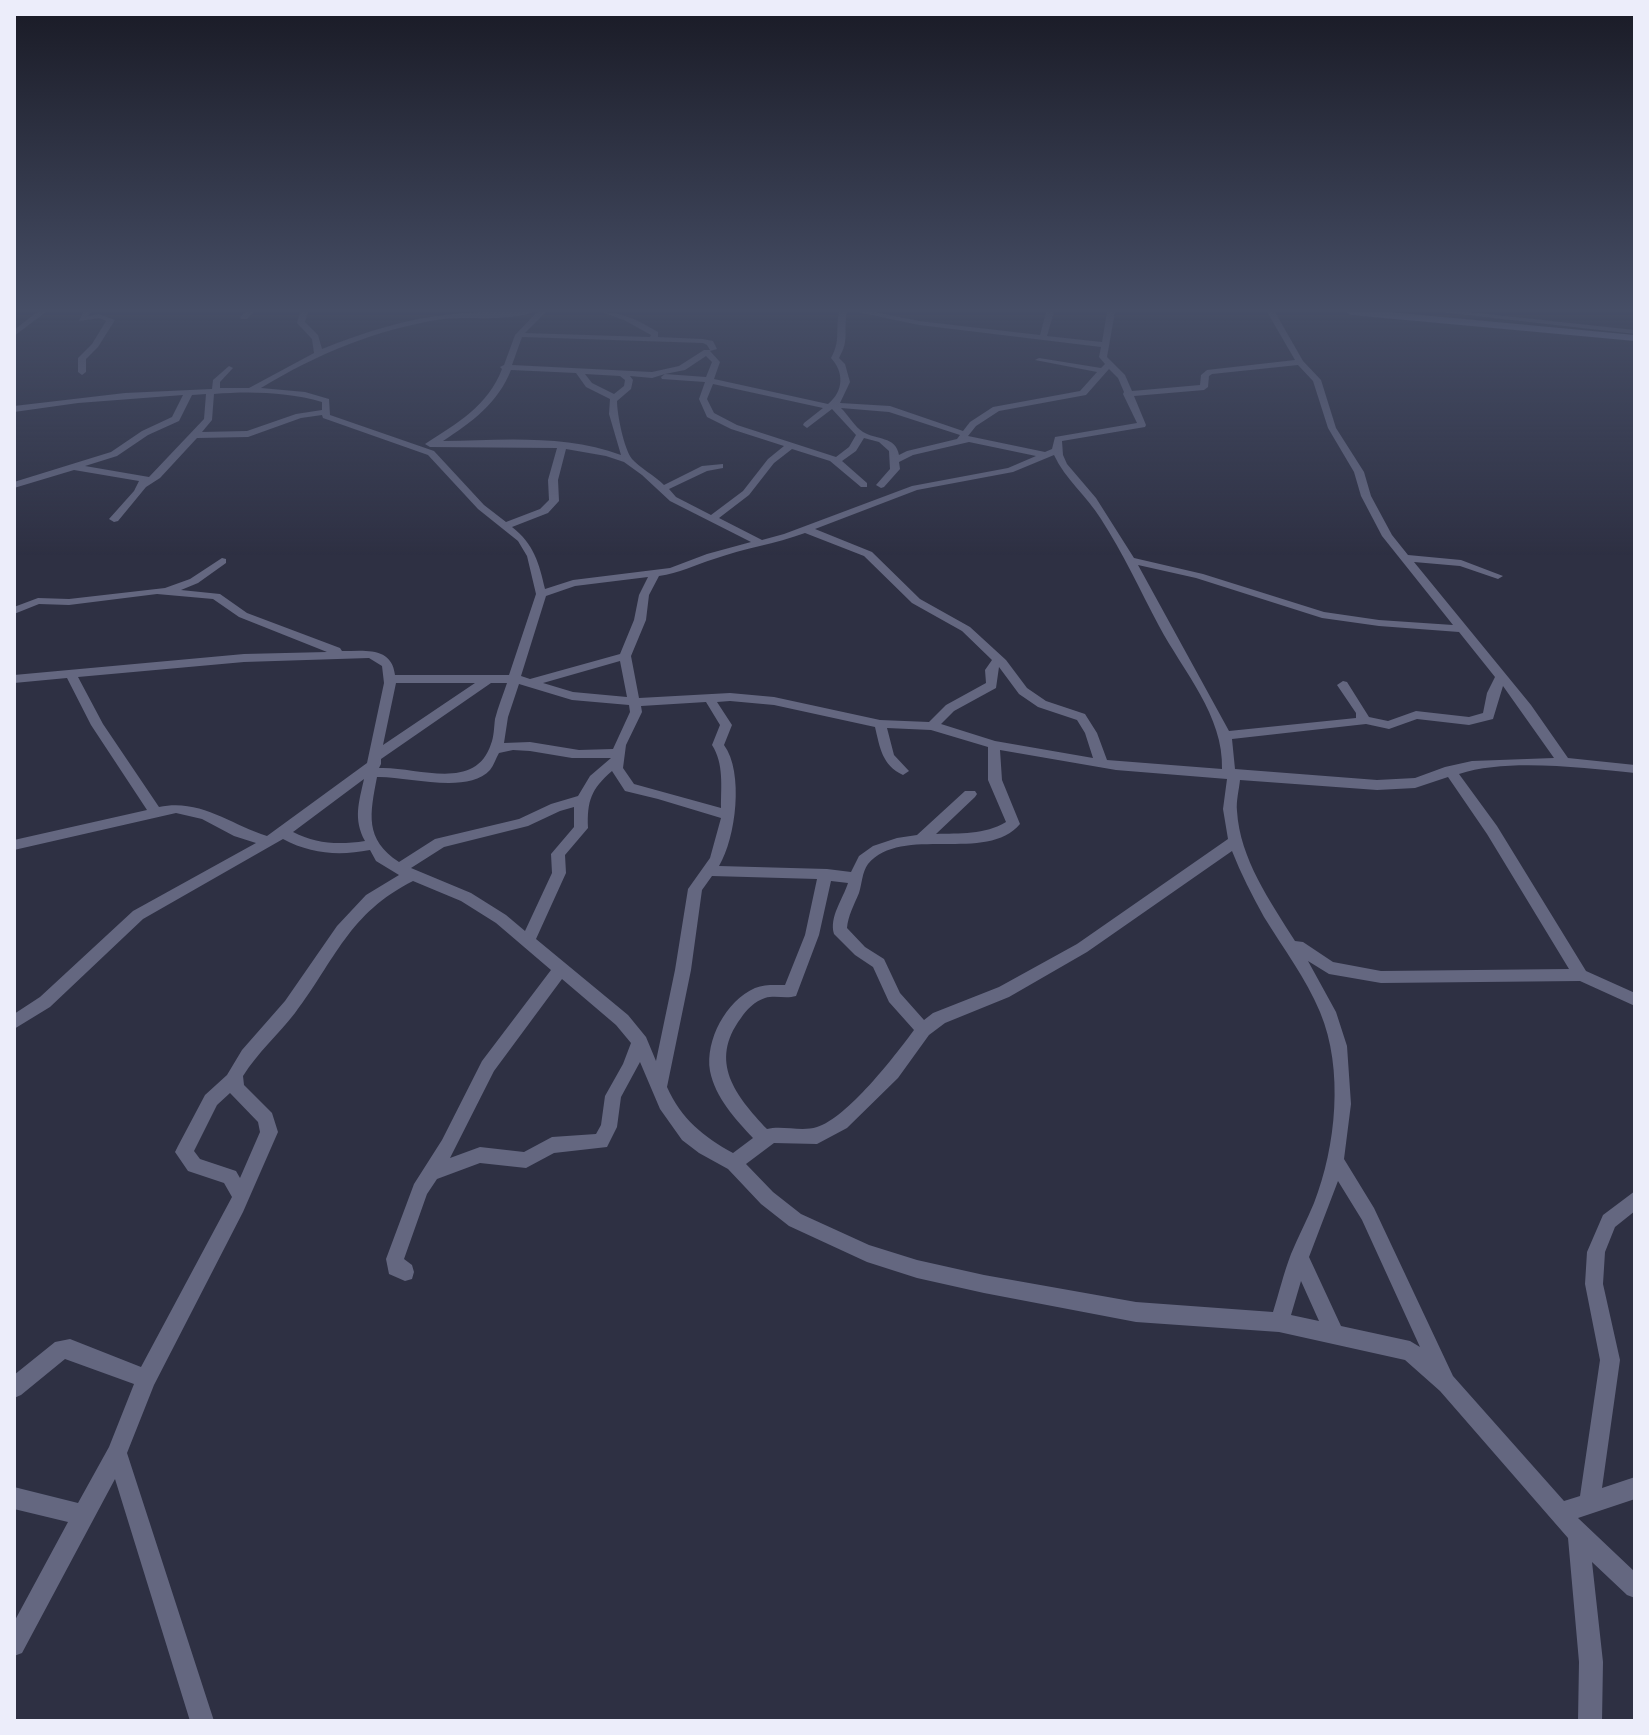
<!DOCTYPE html>
<style>
body{margin:0}
#map{position:relative;width:1649px;height:1735px;overflow:hidden;background:#2e3043;font-family:"Roboto Condensed",sans-serif}
canvas{display:block}
.frame{position:absolute;inset:0;border:16px solid #ecedfa;pointer-events:none}
</style>
<div id="map">
<canvas width="1649" height="1735"></canvas>
<div class="frame"></div>
</div>
<script>
const ctx = document.querySelector('canvas').getContext('2d');
ctx.lineJoin = 'round';
function fill(path, color) { ctx.fillStyle = color; ctx.fill(path, 'evenodd'); }
fill(new Path2D(`
 M 37,312 L 46,312 L 14,336 L 14,330 Z
 M 83,312 L 91,312 L 88,316 L 99,314 L 115,320 L 98,347 L 86,359 L 86,372 L 82,375 L 78,372 L 78,358 L 92,344 L 106,321 L 99,318 L 79,321 Z
 M 245,312 L 254,312 L 247,319 L 241,319 L 240,317 Z
 M 300,312 L 308,312 L 305,322 L 318,335 L 322,349 C 364,332 408,318 453,314 C 480,311 507,312 534,312 C 509,322 470,316 443,319 C 377,329 317,354 261,388 L 305,392 L 329,399 L 330,415 L 434,451 L 484,505 L 506,522 L 540,509 L 549,500 L 548,480 L 557,448 L 430,447 L 425,444 C 456,424 488,406 502,369 L 500,367 L 504,365 L 515,335 L 537,312 L 546,312 L 525,333 L 650,337 L 651,335 L 624,320 L 601,312 C 624,312 639,321 658,332 L 658,337 L 703,339 L 713,341 L 717,349 L 710,351 L 720,362 L 714,379 L 828,404 C 844,391 844,372 831,358 C 841,340 835,332 839,312 L 847,312 C 843,333 850,339 839,358 L 845,364 L 850,382 L 840,403 L 890,406 L 963,431 L 970,422 L 993,407 L 1080,391 L 1097,372 L 1035,360 L 1039,358 L 1101,368 L 1105,364 L 1099,357 L 1101,347 L 919,325 L 857,312 L 875,312 L 919,321 L 1040,335 L 1046,312 L 1054,312 L 1047,336 L 1102,342 L 1107,312 L 1115,312 L 1107,357 L 1125,375 L 1132,391 L 1200,385 L 1201,375 L 1207,370 L 1295,360 L 1267,312 L 1275,312 L 1303,361 L 1321,380 L 1336,428 L 1364,472 L 1371,496 L 1392,535 L 1408,555 L 1461,560 L 1503,576 L 1498,579 L 1460,566 L 1414,562 L 1531,705 L 1568,758 L 1635,765 L 1635,773 C 1584,768 1508,758 1459,774 L 1497,826 L 1586,971 L 1635,993 L 1635,1006 L 1580,981 L 1381,983 L 1329,974 L 1308,961 L 1336,1012 L 1347,1046 L 1351,1104 L 1344,1159 L 1374,1208 L 1453,1376 L 1564,1501 L 1580,1496 L 1600,1360 L 1585,1284 L 1587,1252 L 1603,1215 L 1635,1191 L 1635,1211 L 1615,1227 L 1605,1252 L 1603,1284 L 1620,1360 L 1602,1488 L 1635,1477 L 1635,1499 L 1578,1518 L 1635,1572 L 1635,1598 L 1627,1595 L 1592,1562 L 1603,1662 L 1602,1721 L 1578,1721 L 1579,1662 L 1568,1538 L 1440,1391 L 1405,1360 L 1279,1332 L 1136,1322 L 984,1293 L 917,1278 L 867,1262 L 789,1226 L 761,1204 L 728,1169 L 699,1153 L 682,1140 L 660,1109 L 640,1062 L 621,1097 L 617,1127 L 607,1147 L 554,1153 L 526,1168 L 480,1163 L 437,1179 L 427,1194 L 404,1259 L 412,1265 L 414,1272 L 412,1279 L 405,1281 L 389,1274 L 386,1259 L 414,1184 L 442,1140 L 482,1061 L 551,970 L 496,923 L 461,901 L 413,881 C 349,913 335,960 295,1013 C 278,1035 258,1052 243,1076 L 244,1085 L 272,1113 L 278,1132 L 243,1212 L 154,1385 L 127,1453 L 214,1721 L 190,1721 L 115,1479 L 22,1653 L 14,1656 L 14,1622 L 68,1522 L 14,1509 L 14,1487 L 78,1503 L 109,1447 L 134,1384 L 65,1359 L 21,1395 L 14,1398 L 14,1375 L 55,1342 L 70,1339 L 141,1367 L 232,1197 L 224,1183 L 188,1171 L 175,1152 L 178,1146 L 205,1095 L 227,1075 L 242,1050 L 285,1001 L 337,926 L 366,895 L 399,875 L 376,861 L 370,850 C 339,856 311,854 283,839 L 143,919 L 50,1007 L 14,1029 L 14,1014 L 40,997 L 133,911 L 256,843 L 234,836 L 202,819 L 176,813 L 14,850 L 14,840 L 147,810 L 91,725 L 67,678 L 14,683 L 14,675 L 244,654 L 327,652 L 239,617 L 213,599 L 157,594 L 69,605 L 39,604 L 14,614 L 14,607 L 38,598 L 69,599 L 165,588 L 190,579 L 222,558 L 226,559 L 226,563 L 198,583 L 181,590 L 220,594 L 247,613 L 340,648 L 342,651 C 364,651 392,646 395,675 L 509,675 L 536,594 L 527,556 L 518,541 L 478,509 L 428,455 L 323,418 L 322,415 L 301,418 L 248,437 L 197,438 L 160,478 L 146,487 L 118,521 L 114,522 L 109,519 L 134,491 L 139,481 L 74,470 L 14,488 L 14,482 L 111,452 L 142,431 L 172,417 L 183,395 L 78,403 L 14,412 L 14,406 L 125,393 L 212,389 L 213,380 L 229,366 L 233,368 L 220,382 L 220,388 L 249,388 L 314,353 L 312,339 L 297,323 ZM 522,337 L 703,343 L 707,345 L 710,350 L 704,350 L 679,366 L 652,372 L 512,365 ZM 706,356 L 712,362 L 706,377 L 665,374 L 685,370 ZM 1298,365 L 1313,381 L 1328,428 L 1354,472 L 1361,496 L 1382,536 L 1453,625 L 1379,620 L 1324,612 L 1203,574 L 1134,558 L 1096,498 L 1067,464 L 1063,455 L 1062,441 L 1145,427 L 1146,425 L 1134,396 L 1204,390 L 1208,387 L 1209,376 L 1212,374 ZM 1109,369 L 1118,378 L 1124,392 L 1123,394 L 1137,423 L 1055,437 L 1052,449 L 1045,452 L 968,436 L 976,426 L 999,411 L 1086,395 ZM 511,370 L 576,373 L 586,387 L 610,399 L 609,414 L 621,455 C 566,434 500,440 443,441 C 472,422 498,403 511,370 ZM 585,374 L 620,376 L 625,380 L 624,386 L 614,394 L 592,383 ZM 665,374 L 661,377 L 662,379 L 705,382 L 699,399 L 707,417 L 731,429 L 784,446 L 768,459 L 743,491 L 711,515 L 676,497 L 669,489 L 707,471 L 723,468 L 723,464 L 702,466 L 664,485 C 656,477 638,466 632,459 C 624,449 617,414 617,401 L 631,389 L 633,380 L 630,376 L 652,378 ZM 713,384 L 823,408 L 804,423 L 803,425 L 807,428 L 832,409 L 856,435 L 849,447 L 836,457 L 737,425 L 714,413 L 707,399 ZM 206,394 L 204,419 L 149,477 L 85,466 L 117,456 L 148,435 L 179,421 L 192,395 ZM 214,394 C 249,391 288,392 322,402 L 322,410 L 296,414 L 247,431 L 202,432 L 212,420 ZM 841,408 L 889,412 L 960,435 L 957,439 L 907,451 L 899,455 C 896,436 876,440 863,432 C 855,427 848,415 841,408 ZM 864,438 L 879,442 L 889,451 L 890,469 L 876,485 L 881,488 L 884,487 L 900,469 L 899,462 L 913,455 L 969,442 L 1036,456 L 1008,468 L 912,486 L 784,534 L 762,540 L 719,518 L 749,495 L 774,463 L 792,449 L 830,461 L 861,487 L 867,487 L 867,483 L 842,461 L 856,451 ZM 566,449 L 606,456 L 624,462 L 642,475 L 670,501 L 751,542 L 707,554 L 670,568 L 573,580 L 545,589 C 539,563 534,544 512,527 L 548,513 L 559,501 L 558,480 ZM 1054,455 C 1065,479 1087,496 1101,519 C 1123,553 1140,590 1159,626 C 1183,671 1224,716 1222,769 L 1107,760 L 1097,733 L 1085,714 L 1046,701 L 1027,688 L 1006,660 L 970,627 L 920,599 L 872,552 L 815,529 L 917,490 L 1013,472 ZM 805,533 L 864,556 L 912,603 L 962,631 L 992,660 L 985,670 L 986,683 L 946,705 L 929,722 L 880,720 L 774,697 L 730,693 L 639,698 L 631,656 L 646,620 L 649,595 L 659,576 C 679,573 695,565 714,559 C 745,548 775,544 805,533 ZM 1138,565 L 1196,578 L 1322,618 L 1379,626 L 1459,632 L 1495,677 L 1487,693 L 1483,713 L 1469,717 L 1416,711 L 1388,721 L 1369,717 L 1347,682 L 1343,681 L 1337,685 L 1356,713 L 1356,718 L 1229,731 ZM 648,577 L 639,595 L 634,620 L 620,654 L 530,679 L 521,676 L 546,596 L 575,586 ZM 369,658 L 382,666 L 384,683 L 367,763 L 267,836 C 230,824 199,798 159,807 L 103,724 L 78,677 L 244,662 ZM 620,661 L 627,697 L 573,692 L 543,683 ZM 999,667 L 1019,694 L 1038,707 L 1077,720 L 1085,733 L 1093,758 L 995,741 L 941,724 L 954,711 L 996,688 ZM 396,683 L 475,683 L 383,745 ZM 491,683 L 507,683 C 503,695 498,707 495,719 C 494,727 494,737 491,744 C 475,793 416,766 379,768 L 381,764 L 381,759 ZM 519,684 L 572,700 L 629,705 L 630,712 L 613,749 L 579,750 L 530,742 L 504,743 L 508,717 ZM 1503,686 L 1554,758 L 1472,761 L 1445,767 L 1415,778 L 1377,780 L 1235,769 L 1232,739 L 1366,724 L 1389,729 L 1417,719 L 1469,725 L 1493,719 ZM 730,701 L 774,705 L 875,727 C 880,748 882,765 903,775 L 909,771 L 894,755 L 887,728 L 931,730 L 988,747 L 988,780 L 1006,822 C 985,835 959,833 936,834 L 975,797 L 977,794 L 975,791 L 965,791 L 917,835 L 897,838 L 873,846 L 859,856 L 851,872 L 827,869 L 719,866 C 736,838 744,772 724,745 L 732,725 L 717,702 ZM 706,702 L 720,725 L 712,745 C 724,764 721,786 721,808 L 634,784 L 623,768 L 626,745 L 642,712 L 641,706 ZM 513,750 L 530,751 L 572,758 L 611,758 L 590,776 L 578,796 L 551,804 L 519,819 L 435,839 L 399,862 C 364,839 370,814 377,777 C 407,776 467,795 490,770 C 494,765 496,758 499,753 ZM 1000,750 L 1116,770 L 1227,779 L 1223,809 L 1228,839 L 1077,944 L 999,987 L 933,1013 L 924,1020 L 900,993 L 884,959 L 865,947 L 847,928 C 848,916 854,905 859,893 C 862,884 862,872 868,864 C 901,824 987,864 1020,824 L 1002,780 ZM 612,771 L 625,791 L 658,799 L 721,818 L 710,858 L 688,889 L 675,970 L 656,1061 L 646,1037 L 628,1015 L 536,939 L 566,873 L 565,855 L 588,828 C 587,801 591,789 612,771 ZM 1448,777 L 1487,834 L 1569,969 L 1381,971 L 1333,962 L 1303,942 L 1295,941 C 1270,901 1240,859 1237,811 C 1236,801 1239,790 1240,780 L 1377,790 L 1415,788 ZM 364,779 C 359,802 353,819 365,841 C 339,845 316,844 293,832 ZM 574,807 L 574,827 L 551,854 L 552,873 L 525,931 L 506,915 L 471,893 L 411,868 L 444,847 L 528,826 L 560,811 ZM 1232,851 C 1241,874 1252,895 1264,917 C 1283,948 1306,978 1320,1012 C 1344,1069 1336,1147 1314,1203 C 1307,1220 1298,1237 1291,1254 C 1284,1272 1279,1293 1273,1312 L 1136,1302 L 984,1275 L 917,1260 L 869,1245 L 801,1214 L 773,1192 L 746,1164 L 774,1143 L 817,1144 L 847,1128 L 898,1078 L 929,1035 L 945,1023 L 1009,997 L 1087,952 ZM 712,876 L 817,879 L 805,935 L 785,985 C 775,985 765,984 755,988 C 726,1001 705,1040 710,1071 C 715,1097 736,1120 753,1138 L 733,1153 C 704,1137 681,1119 667,1087 L 691,970 L 702,890 ZM 831,881 L 848,883 C 843,899 829,917 834,934 L 855,955 L 873,967 L 889,1002 L 914,1030 C 895,1056 847,1118 817,1127 C 801,1132 782,1125 767,1129 C 736,1096 708,1062 741,1018 C 746,1010 755,1001 765,998 C 775,995 786,999 796,996 L 819,935 ZM 562,979 L 616,1025 L 631,1043 L 623,1064 L 605,1096 L 601,1125 L 596,1134 L 552,1137 L 524,1152 L 480,1147 L 450,1158 L 494,1071 ZM 230,1093 L 258,1122 L 260,1132 L 240,1178 L 236,1171 L 200,1159 L 194,1151 L 217,1105 ZM 1338,1181 L 1362,1220 L 1420,1347 L 1410,1341 L 1341,1326 L 1309,1257 ZM 1301,1281 L 1319,1321 L 1291,1315 Z
 M 1440,312 L 1469,312 L 1635,330 L 1635,334 Z`), '#646780');
fill(new Path2D(`
 M 1346,312 L 1390,312 L 1635,335 L 1635,341 L 1351,315 Z`), '#8084ab');
const sky = ctx.createLinearGradient(0, 0, 0, 555);
sky.addColorStop(0, '#191a25');
sky.addColorStop(0.56, '#464e66');
sky.addColorStop(1, '#464e6600');
ctx.fillStyle = sky;
ctx.fillRect(0, 0, 1649, 555);
</script>
